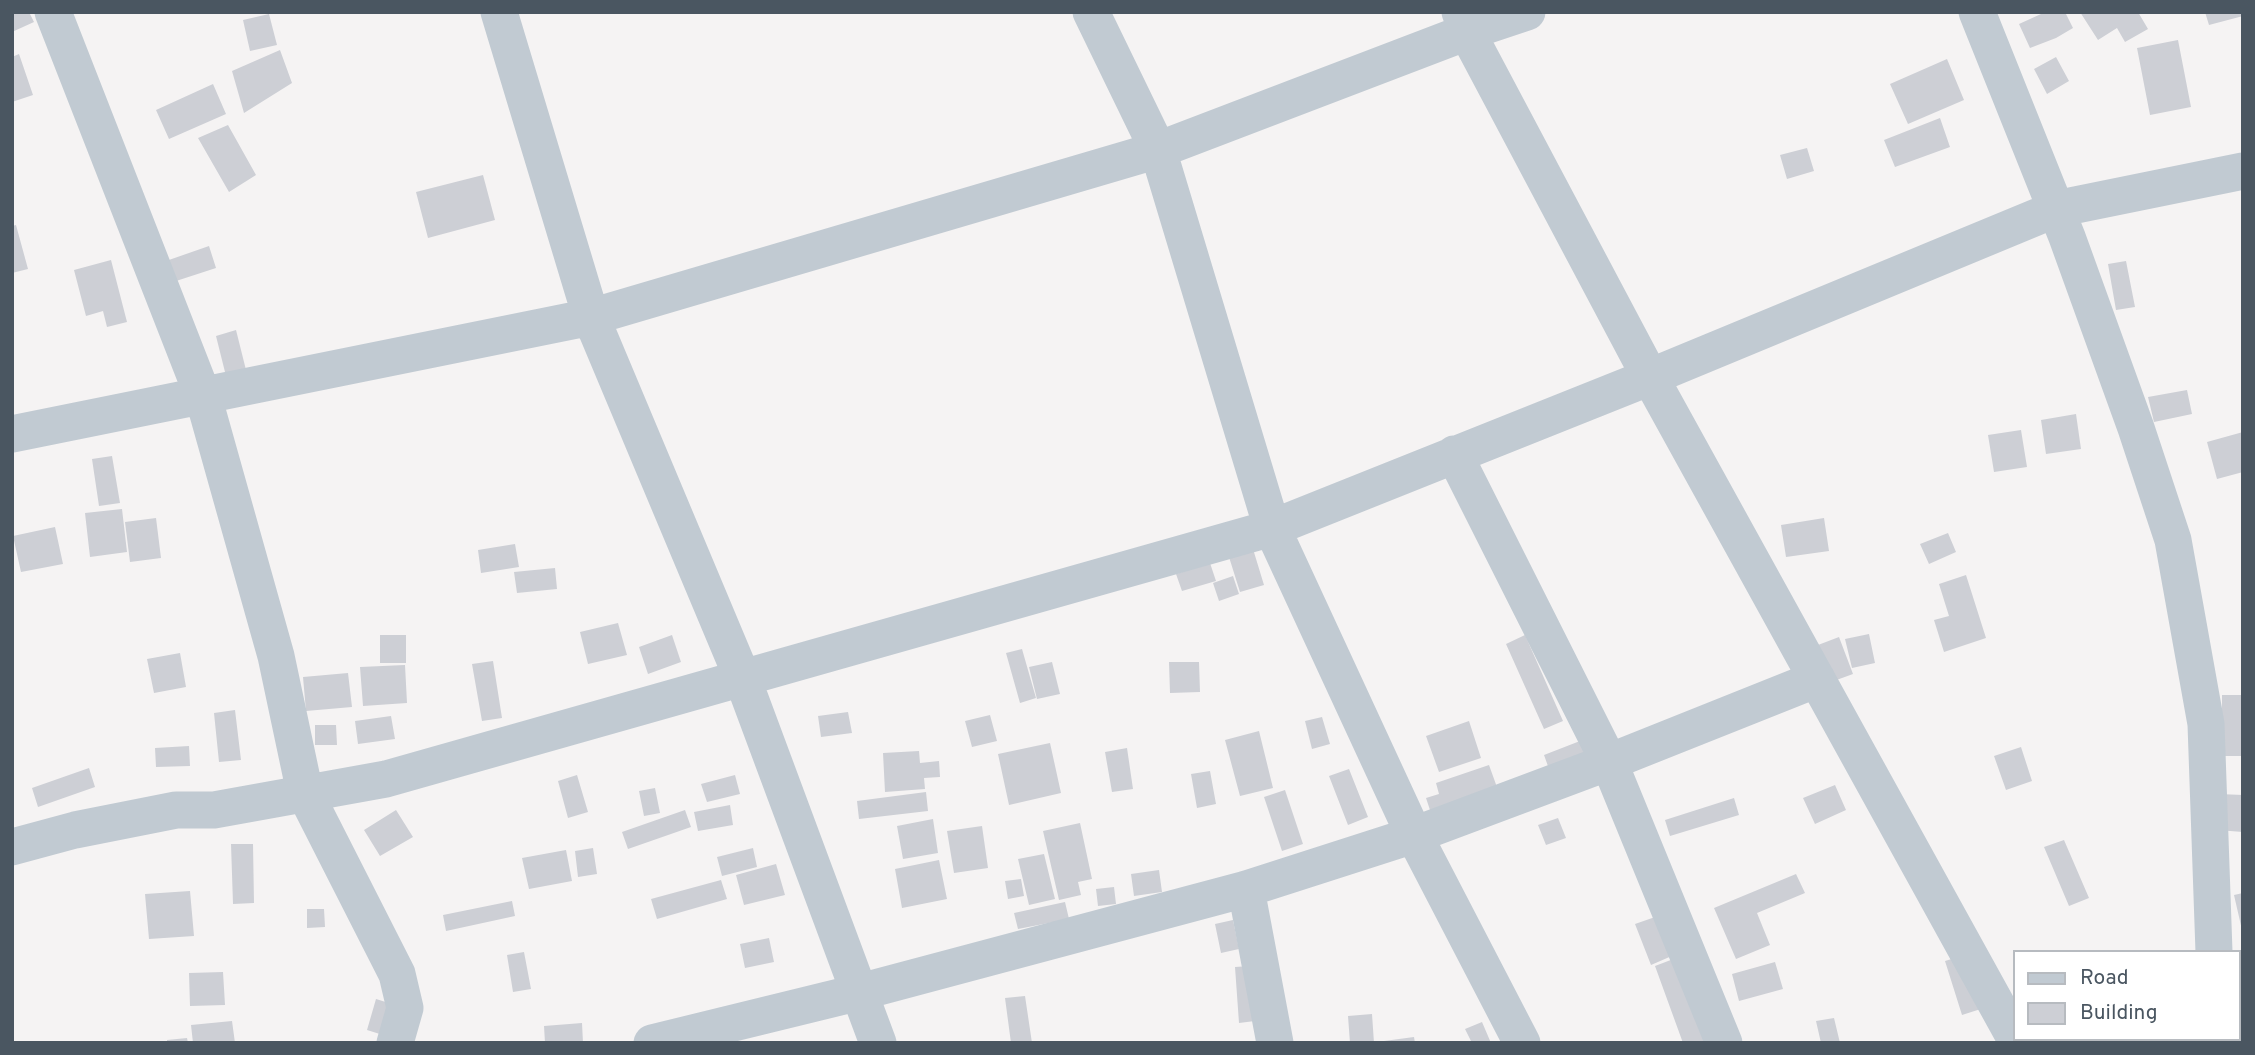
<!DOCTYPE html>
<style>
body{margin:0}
#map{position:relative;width:2255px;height:1055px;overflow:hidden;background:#f5f3f3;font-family:Overpass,sans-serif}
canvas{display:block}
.frame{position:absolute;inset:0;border:14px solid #4a5661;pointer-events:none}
.legend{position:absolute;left:2013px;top:950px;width:228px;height:91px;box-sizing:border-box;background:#fff;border:2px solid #b7bbc0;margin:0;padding:9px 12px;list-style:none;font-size:21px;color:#4a5661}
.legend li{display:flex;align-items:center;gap:14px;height:35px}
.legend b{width:35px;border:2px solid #b7bbc0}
</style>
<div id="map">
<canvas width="2255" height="1055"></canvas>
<div class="frame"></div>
<ul class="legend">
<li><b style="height:9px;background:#c1cad2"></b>Road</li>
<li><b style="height:19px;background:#cdcfd5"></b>Building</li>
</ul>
</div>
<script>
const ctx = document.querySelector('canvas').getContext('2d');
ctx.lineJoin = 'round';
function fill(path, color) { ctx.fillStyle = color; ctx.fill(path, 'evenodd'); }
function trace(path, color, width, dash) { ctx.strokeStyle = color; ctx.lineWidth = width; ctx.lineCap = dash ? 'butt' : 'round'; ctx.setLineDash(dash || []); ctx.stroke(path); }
fill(new Path2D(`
 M 12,12 L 29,12 L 34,22 L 12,32 Z
 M 2040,12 L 2065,12 L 2073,28 L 2056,38 L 2030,48 L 2019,24 L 2041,14 Z
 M 2080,12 L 2138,12 L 2148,29 L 2125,42 L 2117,28 L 2098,40 Z
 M 2205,12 L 2243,12 L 2243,16 L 2209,25 Z
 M 269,14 L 277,45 L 250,51 L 243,20 Z
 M 2178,40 L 2191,107 L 2150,115 L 2137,48 Z
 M 280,50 L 292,83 L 244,113 L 232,71 Z
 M 19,54 L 33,95 L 12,102 L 12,57 Z
 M 2056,57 L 2069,81 L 2047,94 L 2034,69 Z
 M 1947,59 L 1964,100 L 1908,124 L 1890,84 Z
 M 213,84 L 226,114 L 169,139 L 156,110 Z
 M 1940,118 L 1950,147 L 1895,167 L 1884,140 Z
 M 228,125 L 256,175 L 229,192 L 198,138 Z
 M 1807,148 L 1814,171 L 1787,179 L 1780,155 Z
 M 483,175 L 495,220 L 428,238 L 416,192 Z
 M 16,225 L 28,269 L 12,273 L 12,226 Z
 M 209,246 L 216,268 L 173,282 L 166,261 Z
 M 111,260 L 127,322 L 107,327 L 103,311 L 86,316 L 74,270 Z
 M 2126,261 L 2135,307 L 2116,310 L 2108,264 Z
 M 236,330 L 246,370 L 226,376 L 216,336 Z
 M 2187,390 L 2192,414 L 2154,422 L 2148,397 Z
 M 2076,414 L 2081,449 L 2046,454 L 2041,420 Z
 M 2021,430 L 2027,467 L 1994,472 L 1988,435 Z
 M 2243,432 L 2243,472 L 2217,479 L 2207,442 Z
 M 112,456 L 120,503 L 99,506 L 92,459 Z
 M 122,509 L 127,552 L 90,557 L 85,513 Z
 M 156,518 L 161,558 L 130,562 L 125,522 Z
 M 1824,518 L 1829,551 L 1786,557 L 1781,525 Z
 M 55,527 L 63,564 L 21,572 L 13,536 Z
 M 1948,533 L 1956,552 L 1929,564 L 1920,544 Z
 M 515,544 L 519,567 L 481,573 L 478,550 Z
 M 1253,549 L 1264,585 L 1240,592 L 1229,557 Z
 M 1210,563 L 1216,581 L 1182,591 L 1176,574 Z
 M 555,568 L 557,589 L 517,593 L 514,572 Z
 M 1966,575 L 1986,638 L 1944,652 L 1934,620 L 1949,616 L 1939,584 Z
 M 1233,576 L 1239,594 L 1219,601 L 1213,583 Z
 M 618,623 L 627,655 L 588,664 L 580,632 Z
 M 1869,634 L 1875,663 L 1852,668 L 1845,639 Z
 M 380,635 L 406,635 L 406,663 L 380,663 Z
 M 672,635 L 681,662 L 648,674 L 639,647 Z
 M 1525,635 L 1563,721 L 1544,729 L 1506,644 Z
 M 1839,637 L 1853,674 L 1831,682 L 1818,645 Z
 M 1022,649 L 1036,698 L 1020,703 L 1006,653 Z
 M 180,653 L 186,687 L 154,693 L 147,659 Z
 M 493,661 L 502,718 L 482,721 L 472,664 Z
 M 1052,662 L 1060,694 L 1037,699 L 1029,667 Z
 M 1169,662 L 1199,662 L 1200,692 L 1170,693 Z
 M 405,665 L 407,703 L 363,706 L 360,667 Z
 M 348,673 L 352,707 L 306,711 L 303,677 Z
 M 2222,695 L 2243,695 L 2243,756 L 2222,756 Z
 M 235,710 L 241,760 L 219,762 L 214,713 Z
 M 848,712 L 852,733 L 821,737 L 818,716 Z
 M 990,715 L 997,741 L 972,747 L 965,721 Z
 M 391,716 L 395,739 L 358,744 L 355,721 Z
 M 1322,717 L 1330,744 L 1312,749 L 1305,721 Z
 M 1469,721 L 1481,758 L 1439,772 L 1426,736 Z
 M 315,725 L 336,725 L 337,745 L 315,745 Z
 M 1259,731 L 1273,788 L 1240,796 L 1225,740 Z
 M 1580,741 L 1585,755 L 1549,769 L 1544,755 Z
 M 1050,743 L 1061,793 L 1009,805 L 998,754 Z
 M 189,746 L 190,766 L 156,767 L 155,748 Z
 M 2021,747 L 2032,781 L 2006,790 L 1994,756 Z
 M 1127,748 L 1133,789 L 1112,792 L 1105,752 Z
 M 919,751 L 920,763 L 939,761 L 940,777 L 924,778 L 925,789 L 885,792 L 883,753 Z
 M 1489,765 L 1498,790 L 1431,813 L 1426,798 L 1439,794 L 1436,783 Z
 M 89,768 L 95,787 L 38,807 L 32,788 Z
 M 1349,769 L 1368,817 L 1348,825 L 1329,776 Z
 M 1210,771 L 1216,804 L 1197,808 L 1191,774 Z
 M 577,775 L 588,812 L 568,818 L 558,781 Z
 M 735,775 L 740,794 L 707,802 L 701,784 Z
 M 1835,785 L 1846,810 L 1815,824 L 1803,798 Z
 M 655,788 L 660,813 L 644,816 L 639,791 Z
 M 1285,790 L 1303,844 L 1282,851 L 1264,797 Z
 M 926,792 L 928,811 L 859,819 L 857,801 Z
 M 2219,794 L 2243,795 L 2243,832 L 2217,830 Z
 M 1734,798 L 1739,815 L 1670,836 L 1665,820 Z
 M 730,805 L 733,825 L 698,831 L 694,812 Z
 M 396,810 L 413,837 L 380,856 L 364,830 Z
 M 685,810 L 691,827 L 628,849 L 622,832 Z
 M 1558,818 L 1566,838 L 1546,845 L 1538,825 Z
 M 933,819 L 938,853 L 903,859 L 897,826 Z
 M 1080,823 L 1092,879 L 1078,882 L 1081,895 L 1059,900 L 1043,831 Z
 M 982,826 L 988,868 L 954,873 L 947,831 Z
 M 2064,840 L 2089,898 L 2069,906 L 2044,847 Z
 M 231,844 L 253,844 L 254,903 L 233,904 Z
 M 593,848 L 597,874 L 578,877 L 575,851 Z
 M 753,848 L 757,867 L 722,876 L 717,857 Z
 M 566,850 L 572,881 L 529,889 L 522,858 Z
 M 1044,854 L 1055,899 L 1029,905 L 1018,859 Z
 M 939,860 L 947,899 L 902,908 L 895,869 Z
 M 776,864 L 785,895 L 744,905 L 736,875 Z
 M 1159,870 L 1162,892 L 1134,896 L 1131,874 Z
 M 1796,874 L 1805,893 L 1757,913 L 1770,945 L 1736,959 L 1714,908 Z
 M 1021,879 L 1024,896 L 1008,899 L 1005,881 Z
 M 721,880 L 727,899 L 657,919 L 651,899 Z
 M 1114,887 L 1116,904 L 1098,906 L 1096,889 Z
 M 190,891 L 194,936 L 149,939 L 145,894 Z
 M 2243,893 L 2243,930 L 2242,930 L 2234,895 Z
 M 512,901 L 515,916 L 446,931 L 443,915 Z
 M 1065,902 L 1069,919 L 1018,929 L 1014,913 Z
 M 307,909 L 324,909 L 325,927 L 307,928 Z
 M 1658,916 L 1674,955 L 1651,965 L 1635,924 Z
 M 1233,920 L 1239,949 L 1221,953 L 1215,924 Z
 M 769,938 L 774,962 L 745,968 L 740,944 Z
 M 524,952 L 531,989 L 513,992 L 507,955 Z
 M 1965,955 L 1987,1007 L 1962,1015 L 1945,961 Z
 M 1676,958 L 1708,1043 L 1683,1043 L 1655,966 Z
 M 1775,962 L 1783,989 L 1739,1001 L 1732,974 Z
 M 1250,966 L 1255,1021 L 1239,1023 L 1235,967 Z
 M 223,972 L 225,1005 L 190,1006 L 189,973 Z
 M 1025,996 L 1032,1043 L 1011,1043 L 1005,998 Z
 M 376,999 L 392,1004 L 383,1035 L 367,1030 Z
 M 1372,1014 L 1374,1043 L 1350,1043 L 1348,1016 Z
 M 1834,1018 L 1840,1043 L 1821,1043 L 1816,1021 Z
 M 232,1021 L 235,1043 L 193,1043 L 191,1025 Z
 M 1482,1022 L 1491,1043 L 1472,1043 L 1465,1029 Z
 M 582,1023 L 583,1043 L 545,1043 L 544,1026 Z
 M 1414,1037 L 1415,1043 L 1384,1043 L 1384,1041 Z
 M 187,1038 L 188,1043 L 167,1043 L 167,1040 Z`), '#cdcfd5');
trace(new Path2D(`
 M 53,12 L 203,396 L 276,656 L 305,793 L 397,974 L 405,1008 L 395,1043
 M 499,12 L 591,317 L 742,677 L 878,1043
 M 1091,12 L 1158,150 L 1272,528 L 1414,835 L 1522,1043
 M 1460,12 L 1467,32 L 1650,377 L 2015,1038
 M 1977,12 L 2067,237 L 2136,428 L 2173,540 L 2206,724 L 2214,952
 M 12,434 L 591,317 L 1158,150 L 1467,32 L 1527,12
 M 1454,454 L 1609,762 L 1724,1043
 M 12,847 L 75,830 L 176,810 L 214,810 L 386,779 L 1272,528 L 1650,377 L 2056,209 L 2243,171
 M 1246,889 L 1275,1043
 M 652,1043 L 860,992 L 1246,889 L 1414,835 L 1609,762 L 1817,679
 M 2227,1043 L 2238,1039`), '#c1cad2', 37);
</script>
